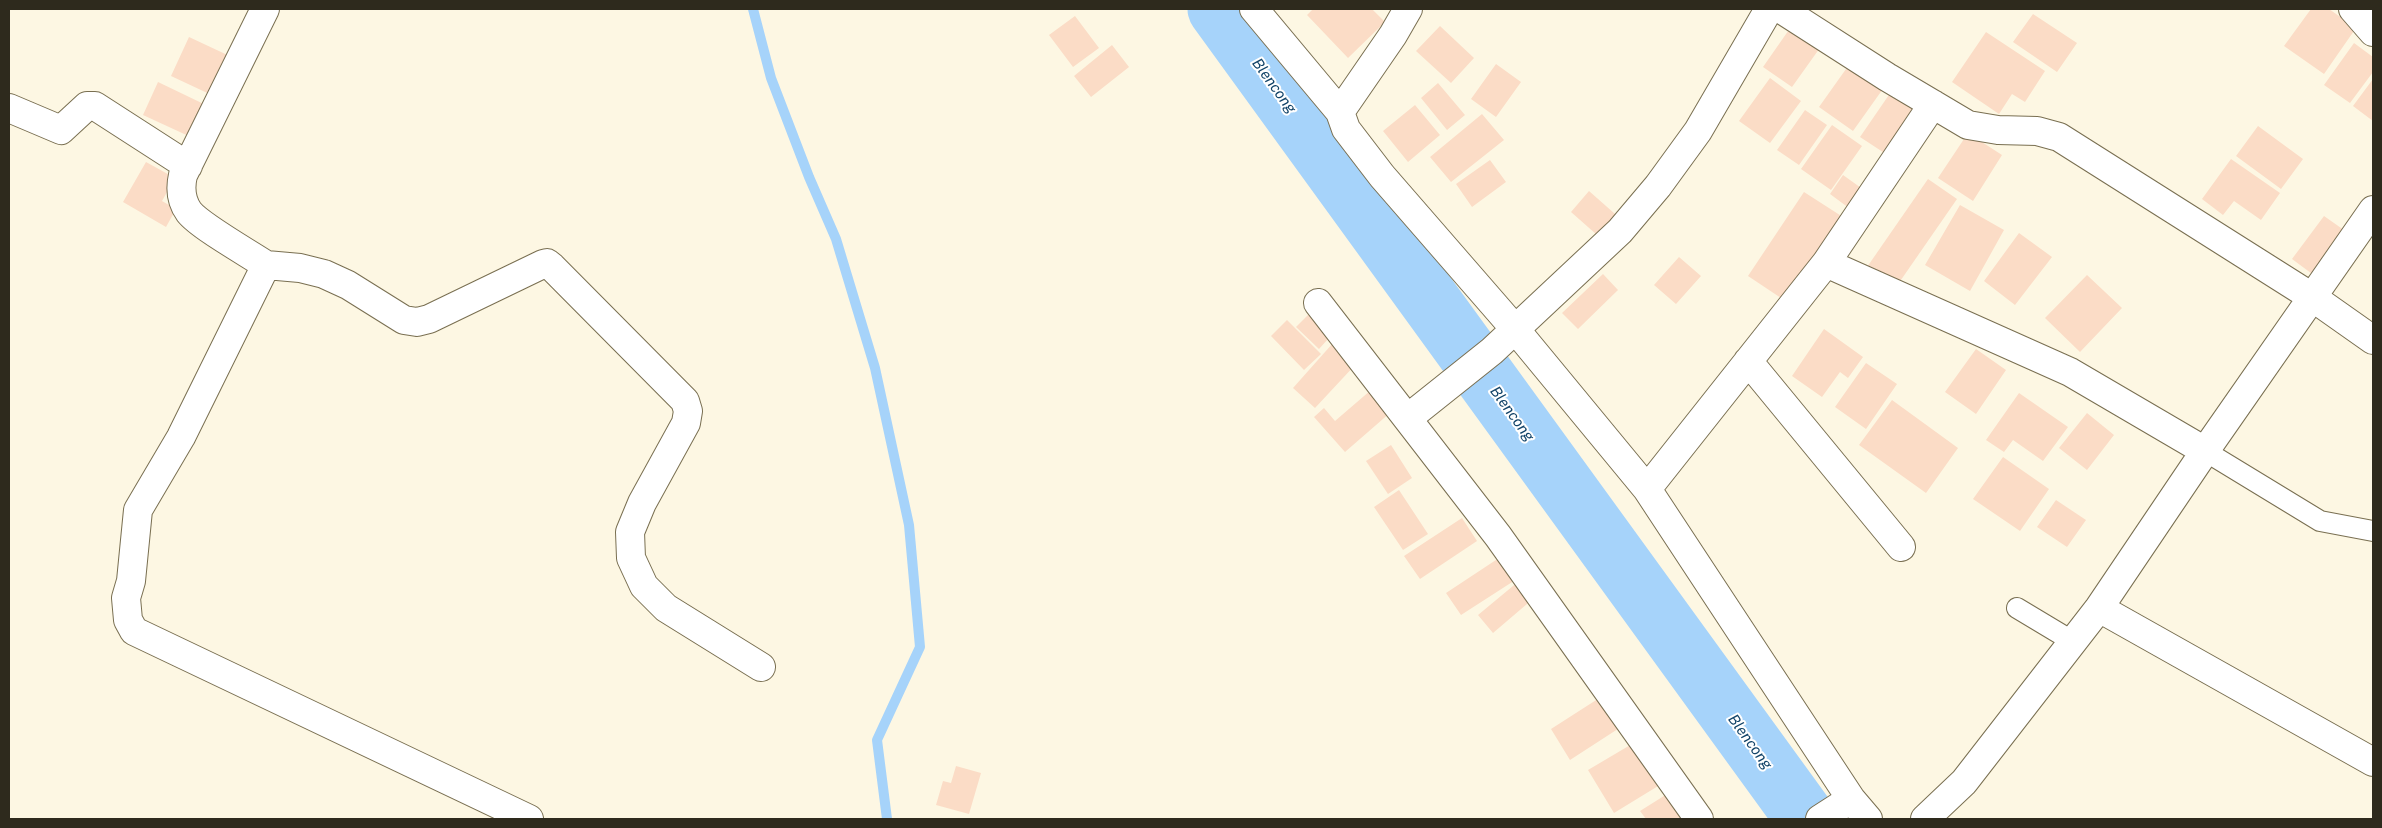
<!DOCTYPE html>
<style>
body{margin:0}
#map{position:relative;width:2382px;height:828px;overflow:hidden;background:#fdf7e3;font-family:"Public Sans",sans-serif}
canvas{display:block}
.frame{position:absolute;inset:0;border:10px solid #2e2a1d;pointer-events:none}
</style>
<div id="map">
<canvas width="2382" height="828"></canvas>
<div class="frame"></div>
</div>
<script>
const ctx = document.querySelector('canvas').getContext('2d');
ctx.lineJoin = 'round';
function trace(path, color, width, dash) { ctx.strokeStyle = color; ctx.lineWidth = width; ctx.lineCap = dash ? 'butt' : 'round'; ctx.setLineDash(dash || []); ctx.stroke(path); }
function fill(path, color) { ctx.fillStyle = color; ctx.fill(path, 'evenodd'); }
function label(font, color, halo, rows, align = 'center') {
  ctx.font = font + ' "Public Sans",sans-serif'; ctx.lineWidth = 4; ctx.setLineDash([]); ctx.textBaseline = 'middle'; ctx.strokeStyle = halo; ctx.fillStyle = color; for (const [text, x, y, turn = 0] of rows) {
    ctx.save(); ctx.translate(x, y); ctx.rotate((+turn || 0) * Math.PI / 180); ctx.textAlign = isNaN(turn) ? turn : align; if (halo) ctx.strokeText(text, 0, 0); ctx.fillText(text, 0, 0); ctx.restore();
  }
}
trace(new Path2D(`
 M 753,9 L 771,78 L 809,177 L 836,239 L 875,368 L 909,525 L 920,647 L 877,740 L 887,819`), '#a6d3fa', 10);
trace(new Path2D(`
 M 1218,9 L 1806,819`), '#a6d3fa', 61);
fill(new Path2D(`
 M 1313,9 L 1372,9 L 1385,22 L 1348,58 L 1307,15 Z
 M 2311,9 L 2329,9 L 2356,28 L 2324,74 L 2284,46 Z
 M 2033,14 L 2077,43 L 2057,72 L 2013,42 Z
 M 1075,16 L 1099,48 L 1073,67 L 1049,35 Z
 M 1793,24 L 1822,45 L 1792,87 L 1763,67 Z
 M 1440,26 L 1474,58 L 1451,83 L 1416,51 Z
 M 1986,32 L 2045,71 L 2025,102 L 2012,94 L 1999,114 L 1952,82 Z
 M 189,37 L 236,59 L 218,98 L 171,76 Z
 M 2354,43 L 2373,57 L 2373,72 L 2350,103 L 2324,85 Z
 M 1112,45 L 1129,67 L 1091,97 L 1074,76 Z
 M 1851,62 L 1885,86 L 1853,131 L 1819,107 Z
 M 1496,64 L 1521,82 L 1496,117 L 1471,99 Z
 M 1770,78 L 1801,101 L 1770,143 L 1739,121 Z
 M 2373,79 L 2373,121 L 2353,106 Z
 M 158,82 L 210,107 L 195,139 L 143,115 Z
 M 1438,83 L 1465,115 L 1447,130 L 1421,98 Z
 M 1893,89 L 1924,110 L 1892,158 L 1860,137 Z
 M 1415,105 L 1440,135 L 1408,162 L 1383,131 Z
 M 1805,110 L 1827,125 L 1799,165 L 1777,150 Z
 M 1482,114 L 1504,140 L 1451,182 L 1430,157 Z
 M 1832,125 L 1862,146 L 1831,190 L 1801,169 Z
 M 2258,126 L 2303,159 L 2281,189 L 2236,156 Z
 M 1968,133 L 2002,155 L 1973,201 L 1938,178 Z
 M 2231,159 L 2280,193 L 2261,220 L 2234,201 L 2223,215 L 2202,199 Z
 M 1490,160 L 1506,182 L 1472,207 L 1456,184 Z
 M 146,162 L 175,178 L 162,201 L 176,209 L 166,227 L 123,202 Z
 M 1843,175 L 1871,195 L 1857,214 L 1830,194 Z
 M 1928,179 L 1957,199 L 1894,290 L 1865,270 Z
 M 1589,191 L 1623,221 L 1605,242 L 1571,212 Z
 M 1804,192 L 1846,219 L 1790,304 L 1748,276 Z
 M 1960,205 L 2004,230 L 1970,291 L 1925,265 Z
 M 2324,216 L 2351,235 L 2319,279 L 2292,259 Z
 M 2019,233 L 2052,257 L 2015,305 L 1984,281 Z
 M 1679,257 L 1701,276 L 1676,304 L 1654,285 Z
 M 1603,274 L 1618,290 L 1578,329 L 1562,313 Z
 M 2087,275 L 2122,308 L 2080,352 L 2045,318 Z
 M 1315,308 L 1337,329 L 1319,349 L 1296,327 Z
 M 1287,320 L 1321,354 L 1304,370 L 1271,336 Z
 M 1824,329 L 1863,357 L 1848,378 L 1840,372 L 1822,397 L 1792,376 Z
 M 1333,343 L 1356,364 L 1315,408 L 1293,388 Z
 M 1976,349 L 2006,370 L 1976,414 L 1945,392 Z
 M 1866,363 L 1897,384 L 1866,429 L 1835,407 Z
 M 1371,390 L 1391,412 L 1345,452 L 1314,417 L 1324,408 L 1335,421 Z
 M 2019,393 L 2068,427 L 2043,461 L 2013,440 L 2004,452 L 1986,440 Z
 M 1892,400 L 1958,448 L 1926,493 L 1859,445 Z
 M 2087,413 L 2114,435 L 2087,470 L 2059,448 Z
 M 1391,445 L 1412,478 L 1388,494 L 1366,461 Z
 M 2003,457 L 2049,489 L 2020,531 L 1973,499 Z
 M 1399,490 L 1428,534 L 1403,550 L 1374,507 Z
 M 2056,500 L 2086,520 L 2067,547 L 2037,527 Z
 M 1462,518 L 1477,541 L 1420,579 L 1404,556 Z
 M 1505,554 L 1520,577 L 1461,615 L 1446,593 Z
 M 1519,581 L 1534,598 L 1493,633 L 1478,615 Z
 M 1604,695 L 1624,725 L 1570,760 L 1551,729 Z
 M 1637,741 L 1663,783 L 1614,813 L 1588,770 Z
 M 956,766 L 981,773 L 969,814 L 936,805 L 943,781 L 951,783 Z
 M 1675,789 L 1694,819 L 1646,819 L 1640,811 Z`), '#fbdcc6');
const service = new Path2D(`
 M 2205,451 L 2320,521 L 2373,531
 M 2017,608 L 2072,641`);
const minor = new Path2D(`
 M 265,9 L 183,175 C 180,188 181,201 189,212 C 200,226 248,253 266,265 L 181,437 L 138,510 L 131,581 L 126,598 L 128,620 L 134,631 L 529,819
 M 1254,9 L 1340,112 L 1346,129 L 1382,176 L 1515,329 L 1647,489 L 1851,799 L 1868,819
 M 1781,9 L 1887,77 L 1968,125 L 1998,130 L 2037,131 L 2059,137 L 2312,297 L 2373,340
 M 2353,9 L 2373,32
 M 9,108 L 61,130 L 87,106 L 95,106 L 188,166
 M 1340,112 L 1393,35 L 1408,9
 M 1826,263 L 2070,372 L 2205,451
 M 266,265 L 300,268 L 324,274 L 348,285 L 404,320 L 417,322 L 429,319 L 543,264 L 547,263 L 552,267 L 685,401 L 688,411 L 686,423 L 642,503 L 630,532 L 631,558 L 644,586 L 666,608 L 761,667
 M 1318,303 L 1498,536 L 1699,819
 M 1748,361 L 1901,547
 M 1408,418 L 1492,351 L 1620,231 L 1658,186 L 1698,131 L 1769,9
 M 1647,489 L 1826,263 L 1933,104
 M 2099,608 L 2373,762
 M 1820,819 L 1851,799
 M 1925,819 L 1964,782 L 2099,608 L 2205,451 L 2373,210`);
trace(service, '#796f51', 22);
trace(minor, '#796f51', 30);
trace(service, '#fff', 20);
trace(minor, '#fff', 28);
label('italic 15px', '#114368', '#fff', [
 ["Blencong",1274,86,54],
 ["Blencong",1512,414,54],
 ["Blencong",1750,742,54]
]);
</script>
